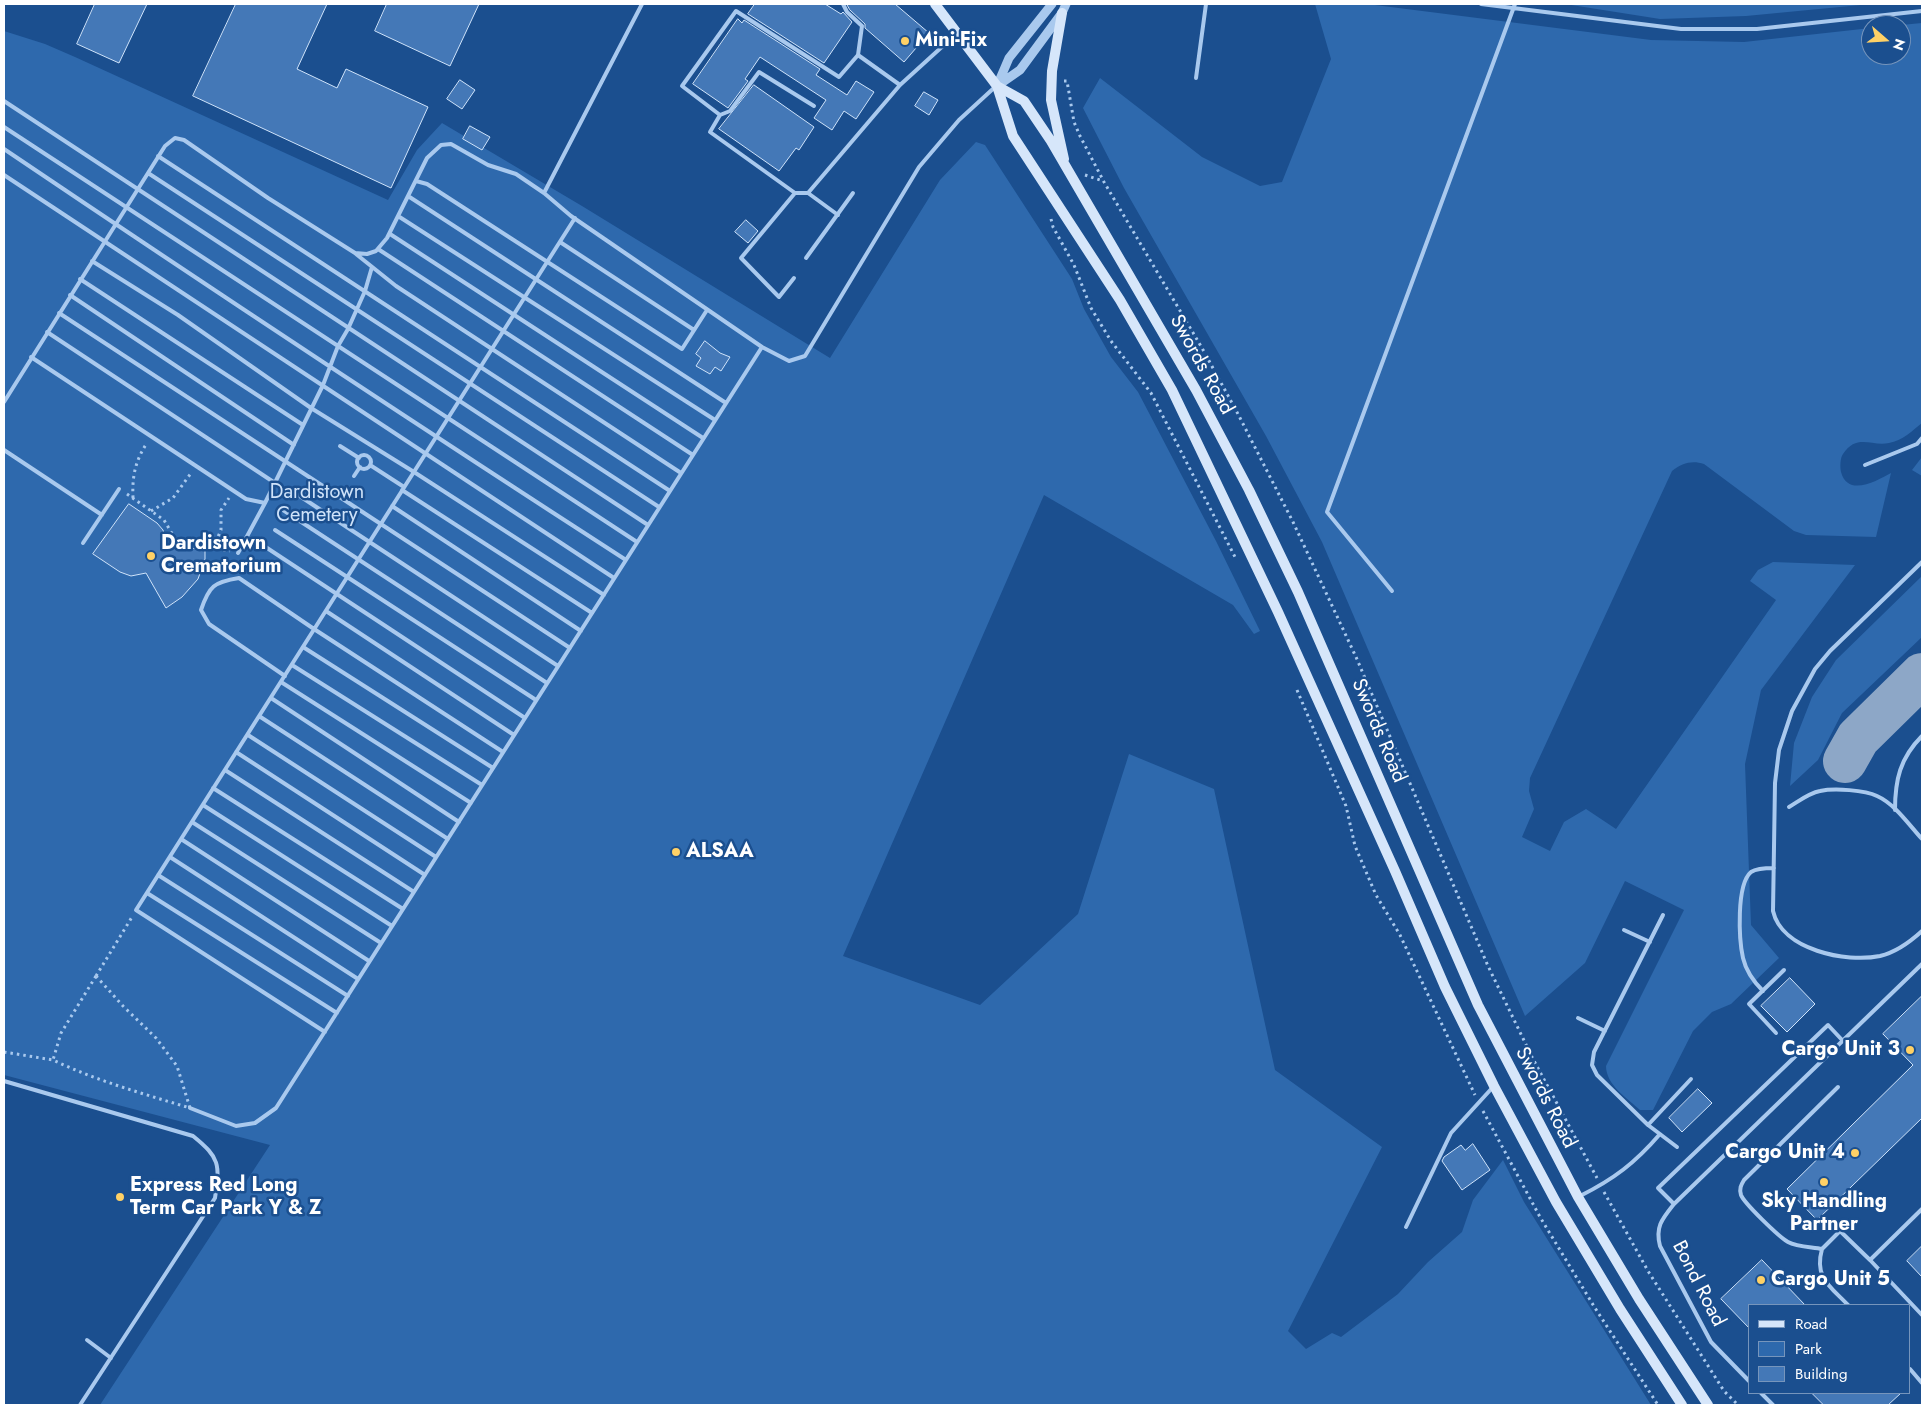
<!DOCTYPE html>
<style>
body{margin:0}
#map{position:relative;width:1926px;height:1409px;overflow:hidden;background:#1b4f8f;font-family:Jost,sans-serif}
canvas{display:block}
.frame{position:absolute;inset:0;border:5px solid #fff;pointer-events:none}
.legend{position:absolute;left:1748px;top:1304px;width:162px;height:90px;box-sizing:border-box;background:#1b4f8f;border:1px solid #7695bc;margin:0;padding:6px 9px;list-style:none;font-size:15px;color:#fff}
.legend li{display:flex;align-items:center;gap:10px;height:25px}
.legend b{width:25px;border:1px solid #7695bc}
.north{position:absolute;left:1861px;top:15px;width:50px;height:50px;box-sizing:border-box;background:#1b4f8f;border:1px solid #7695bc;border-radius:50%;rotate:109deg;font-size:14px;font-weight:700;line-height:20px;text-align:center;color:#fff}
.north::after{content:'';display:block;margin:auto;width:18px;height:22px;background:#ffd166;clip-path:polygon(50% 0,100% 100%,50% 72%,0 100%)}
</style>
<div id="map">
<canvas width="1926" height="1409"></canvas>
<div class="frame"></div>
<ul class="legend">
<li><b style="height:6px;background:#d6e6fa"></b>Road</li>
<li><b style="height:14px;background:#2e69ad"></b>Park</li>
<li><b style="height:14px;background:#4478b7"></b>Building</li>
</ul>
<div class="north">N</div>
</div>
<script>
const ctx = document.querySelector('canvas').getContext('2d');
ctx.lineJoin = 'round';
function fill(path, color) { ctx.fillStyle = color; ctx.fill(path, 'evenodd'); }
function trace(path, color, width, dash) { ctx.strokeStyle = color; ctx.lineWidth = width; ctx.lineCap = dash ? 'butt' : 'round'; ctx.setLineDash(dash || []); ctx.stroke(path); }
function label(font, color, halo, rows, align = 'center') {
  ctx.font = font + ' Jost,sans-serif'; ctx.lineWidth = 5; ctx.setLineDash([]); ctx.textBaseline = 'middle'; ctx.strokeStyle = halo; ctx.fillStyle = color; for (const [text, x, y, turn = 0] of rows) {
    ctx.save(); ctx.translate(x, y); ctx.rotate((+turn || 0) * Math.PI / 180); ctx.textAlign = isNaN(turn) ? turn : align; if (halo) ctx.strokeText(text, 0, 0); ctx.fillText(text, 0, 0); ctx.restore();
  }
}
fill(new Path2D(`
 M 1315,4 L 1367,4 L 1651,40 L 1744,42 L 1871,28 L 1871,55 L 1901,55 L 1901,25 L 1922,23 L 1922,423 C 1913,430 1902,441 1889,443 C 1872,447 1857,433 1843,454 C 1840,458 1840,467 1841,472 C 1848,498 1878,480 1891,473 L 1876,537 L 1806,535 L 1794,531 L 1704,464 C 1692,460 1682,463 1672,471 L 1530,778 L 1529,791 L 1534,809 L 1522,837 L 1550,851 L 1564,822 L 1586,809 L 1616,829 L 1776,600 L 1750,581 L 1758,570 L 1773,562 L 1855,565 L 1761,690 L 1745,764 L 1751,925 L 1779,958 L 1731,1004 L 1712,1012 L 1693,1031 L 1653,1110 L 1640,1110 C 1627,1098 1606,1085 1606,1066 L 1684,910 L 1625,881 L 1585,963 L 1525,1016 L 1322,542 L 1266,436 L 1124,188 L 1083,108 L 1100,78 L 1202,157 L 1260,186 L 1282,182 L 1331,59 Z
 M 1565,4 L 1871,4 L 1746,16 L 1660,19 Z
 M 4,31 L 45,44 L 75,57 L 388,200 L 417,150 L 442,123 L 582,206 L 830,358 L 940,180 L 976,142 L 985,145 L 1072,279 L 1084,309 L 1111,357 L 1138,392 L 1216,541 L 1260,631 L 1254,634 L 1233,605 L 1044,495 L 843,956 L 980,1005 L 1078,914 L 1129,754 L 1214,789 L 1275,1070 L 1382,1147 L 1288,1331 L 1306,1349 L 1332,1333 L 1341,1337 L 1398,1294 L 1428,1262 L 1462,1232 L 1473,1200 L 1503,1160 L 1524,1202 L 1651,1405 L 100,1405 L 270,1145 L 4,1075 Z
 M 1922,457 L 1922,476 L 1912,470 Z
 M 1922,576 L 1922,637 L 1842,713 L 1818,760 L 1790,786 L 1794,743 L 1812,697 L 1836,660 Z`), '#2e69ad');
trace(new Path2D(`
 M 1845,761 L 1858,738 L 1922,675`), '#8da7c7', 44);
const building = new Path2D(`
 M 95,4 L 147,4 L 119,63 L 77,44 Z
 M 236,4 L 327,4 L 297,69 L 337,88 L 346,69 L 428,107 L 391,188 L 193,96 Z
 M 387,4 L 479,4 L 450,66 L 375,31 Z
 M 755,4 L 825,4 L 841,14 L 843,12 L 852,22 L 824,63 L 748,14 Z
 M 847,4 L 895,4 L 929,33 L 904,62 L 865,28 L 865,24 L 850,10 Z
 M 738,19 L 742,23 L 744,20 L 820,69 L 816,75 L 847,95 L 856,81 L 874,92 L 856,119 L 844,111 L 832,130 L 814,118 L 826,100 L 760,57 L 745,79 L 748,81 L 728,108 L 693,84 Z
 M 460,80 L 475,90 L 462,109 L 447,99 Z
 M 754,85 L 814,127 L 799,150 L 796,148 L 779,171 L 719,129 Z
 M 924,92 L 938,100 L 929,115 L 915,106 Z
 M 470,126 L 490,137 L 482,150 L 463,139 Z
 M 746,220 L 758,231 L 748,243 L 735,232 Z
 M 705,341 L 720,353 L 730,357 L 721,371 L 715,367 L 710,374 L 696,366 L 701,358 L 696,354 Z
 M 129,504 L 157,523 L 163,530 L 167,547 L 205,549 L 205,559 L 198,579 L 182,597 L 166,608 L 146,573 L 131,576 L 120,572 L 93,554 Z
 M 1790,978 L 1815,1004 L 1787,1032 L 1761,1006 Z
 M 1922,996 L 1922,1118 L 1817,1220 L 1787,1189 L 1913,1065 L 1883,1034 Z
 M 1698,1089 L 1712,1103 L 1682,1132 L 1669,1118 Z
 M 1473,1144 L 1490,1170 L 1462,1190 L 1442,1161 L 1444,1157 L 1461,1145 L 1465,1150 Z
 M 1922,1246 L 1922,1277 L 1907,1261 Z
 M 1762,1260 L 1805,1305 L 1750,1305 L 1750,1329 L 1721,1299 Z
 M 1812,1393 L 1901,1393 L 1888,1405 L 1824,1405 Z`);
fill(building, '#4478b7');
trace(building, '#cfe3fa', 1);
trace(new Path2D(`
 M 1064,81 L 1067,81 L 1074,122 L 1080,136 L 1104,182 L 1202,348 L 1238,414 L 1293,522 L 1356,657 L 1488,966 L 1532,1057 L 1597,1178
 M 1085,175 L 1103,181
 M 1051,219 L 1053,227 L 1074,265 L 1091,308 L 1111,341 L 1151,393 L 1235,557
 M 127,494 L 164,520 L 174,537 L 181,543 L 230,551
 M 133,498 C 132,477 135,461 147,443
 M 151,511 L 173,498 L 191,473
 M 213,548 L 221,530 L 221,510 L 229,498
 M 1297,690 L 1346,806 L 1355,846 L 1376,895 L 1400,935 L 1475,1095
 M 96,976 L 123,1006 L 156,1038 L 177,1066 L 190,1108 C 144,1094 97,1081 53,1060 L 61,1033 Z
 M 96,976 L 132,917
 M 4,1052 L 53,1060
 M 1483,1111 L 1540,1217 L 1595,1308 L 1658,1405
 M 1604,1192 L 1648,1271 L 1724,1391 L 1738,1405`), '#a9c9ee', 3, [2.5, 4]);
trace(new Path2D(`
 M 642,4 L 544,193 L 571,216 L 762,347 L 789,361 L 805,356 L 919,167 L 959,120 L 995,87
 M 843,4 L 847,12 L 862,26 L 858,55
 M 1481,4 L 1681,29 L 1757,29 L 1922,11
 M 1196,78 L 1206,4
 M 900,85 L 858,55 L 839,77 L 736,11 L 682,86 L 720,115 L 710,132 L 795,193 L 808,193 L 900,85 L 955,35
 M 4,101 L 648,525
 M 720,115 L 730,111 L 759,72 L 814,106
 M 4,127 L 637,542
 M 4,149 C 210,288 417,425 626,560
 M 158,156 L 670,491
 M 148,173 L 659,507
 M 4,175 L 614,578
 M 416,181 L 427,184 L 682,349 L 707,310
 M 808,193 L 838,215
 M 408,196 L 726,403
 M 398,216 L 715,420
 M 390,234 L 703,438
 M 560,242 L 694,330
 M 378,249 L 693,455
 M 356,254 L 396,286 L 681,473
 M 806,258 L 853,193
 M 92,261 L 178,315 L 311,408 L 414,472 L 604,595
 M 794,278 L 779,297 L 741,258 L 795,193
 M 80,279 L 303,425
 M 70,295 L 294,445
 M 59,313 L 570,648
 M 47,332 L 275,483
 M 31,357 L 246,499 L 265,503
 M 4,402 L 165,146 L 175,138 L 184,140 L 268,198 L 355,253 L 367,254 L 376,251 L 387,238 L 427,158 L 441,145 L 451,144 L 488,165 L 516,174 L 544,193
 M 340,446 L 359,458
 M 4,450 L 102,515
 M357 462a7 7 0 1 1 14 0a7 7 0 1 1-14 0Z
 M 370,465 L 404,487
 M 1865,465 L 1917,444 L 1922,438
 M 354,476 L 360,467
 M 402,490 L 592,613
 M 292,491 L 558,666
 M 392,506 L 581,631
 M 283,510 L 547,683
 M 275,530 L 536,700
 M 83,543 L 119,489
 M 261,544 L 525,718
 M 238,553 L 265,503 L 323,385 L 338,346 L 348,329 L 365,291 L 372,267
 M 1922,562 L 1830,651 L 1815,669 L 1792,711 L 1779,750 L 1775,783 L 1773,911 C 1782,950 1846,963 1880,956 C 1897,952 1910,942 1922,931
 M 1392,591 L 1327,512 L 1515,4
 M 326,611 L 514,735
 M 303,647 L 493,768
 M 292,665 L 482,785
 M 285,676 L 209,624 L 201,610 C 209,586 214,582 239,578 L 314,629 L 503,752
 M 281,682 L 471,803
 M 271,698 L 459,822
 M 259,716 L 448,839
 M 248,735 L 436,857
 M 236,752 L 425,875
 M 225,770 L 414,892
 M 213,788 L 403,909
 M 203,805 L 392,926
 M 1789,807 C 1799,801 1809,793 1820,791 C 1834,788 1865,790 1877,796 C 1895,804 1909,825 1922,839
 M 1895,810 C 1895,780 1900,758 1922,736
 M 192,822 L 381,943
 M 181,839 L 369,961
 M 170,857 L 358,979
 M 158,875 L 348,996
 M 147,893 L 337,1013
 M 1663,915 L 1594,1052 L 1592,1065 L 1597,1075 L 1648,1125 L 1677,1147
 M 1624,930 L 1650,942
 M 1763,991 C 1754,982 1746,971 1743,958 C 1739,940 1736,885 1751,872 C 1757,868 1766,868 1774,868
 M 1578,1018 L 1605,1031
 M 325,1032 L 136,910 L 575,218
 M 1776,1033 L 1749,1004 L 1784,970
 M 4,1081 L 193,1136 C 220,1158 220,1164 215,1198 L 80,1405
 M 1838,1087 L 1744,1180 C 1741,1185 1739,1189 1741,1195 C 1744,1203 1779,1237 1788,1242 C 1797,1247 1812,1247 1822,1249 L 1840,1231 L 1870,1260
 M 190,1108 L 236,1126 L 255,1123 L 276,1108 L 762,347
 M 1648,1125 L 1691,1079
 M 1580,1196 C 1614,1179 1635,1163 1660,1134
 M 1674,1204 L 1658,1188 L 1828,1025 L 1843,1041
 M 1922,1209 L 1870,1260 L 1922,1315
 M 1406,1227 L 1451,1133 L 1493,1087
 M 1822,1249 C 1814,1278 1830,1286 1848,1305
 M 87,1340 L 111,1358
 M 1910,1369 L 1922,1383
 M 1750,1382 L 1711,1342 L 1660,1246 C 1655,1227 1662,1219 1674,1204 L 1922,964
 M 1761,1393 L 1773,1405`), '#a9c9ee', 4);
trace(new Path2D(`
 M 997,86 L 1020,70 L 1062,13 L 1066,4
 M 997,86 L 1009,58 L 1052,4`), '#a9c9ee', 9);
trace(new Path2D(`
 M 935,4 L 997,86 L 1013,136 L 1120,300 L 1172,390 L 1278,612 L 1395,871 L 1445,987 L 1494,1086 L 1556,1202 L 1620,1309 L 1682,1405
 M 1062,13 L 1052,71 L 1051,100 L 1064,159
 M 997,86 L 1024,101 L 1051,141 L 1196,390 L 1249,490 L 1298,592 L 1478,1005 L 1578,1197 L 1639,1299 L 1708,1405`), '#d6e6fa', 10);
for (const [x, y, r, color] of [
 [905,41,5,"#ffd166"],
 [151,556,5,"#ffd166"],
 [676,852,5,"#ffd166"],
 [1910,1050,5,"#ffd166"],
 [1855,1153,5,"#ffd166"],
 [1824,1182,5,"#ffd166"],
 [120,1197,5,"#ffd166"],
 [1761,1280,5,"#ffd166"]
]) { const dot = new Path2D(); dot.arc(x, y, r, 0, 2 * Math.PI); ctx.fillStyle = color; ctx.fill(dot); trace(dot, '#1b4f8f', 2); }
label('bold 20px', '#fff', '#1b4f8f', [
 ["Mini-Fix",915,41],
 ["Dardistown",161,544],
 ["Crematorium",161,567],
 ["ALSAA",686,852],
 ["Cargo Unit 3",1900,1050,"right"],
 ["Cargo Unit 4",1845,1153,"right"],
 ["Express Red Long",130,1186],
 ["Term Car Park Y & Z",130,1209],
 ["Sky Handling",1824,1202,"center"],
 ["Partner",1824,1225,"center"],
 ["Cargo Unit 5",1771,1280]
], 'left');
label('20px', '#fff', '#1b4f8f', [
 ["Swords Road",1201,365,61],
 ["Swords Road",1378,731,67],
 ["Swords Road",1545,1098,63],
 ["Bond Road",1698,1284,63]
]);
label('20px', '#cfe3fa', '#1b4f8f', [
 ["Dardistown",317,493],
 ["Cemetery",317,516]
]);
</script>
